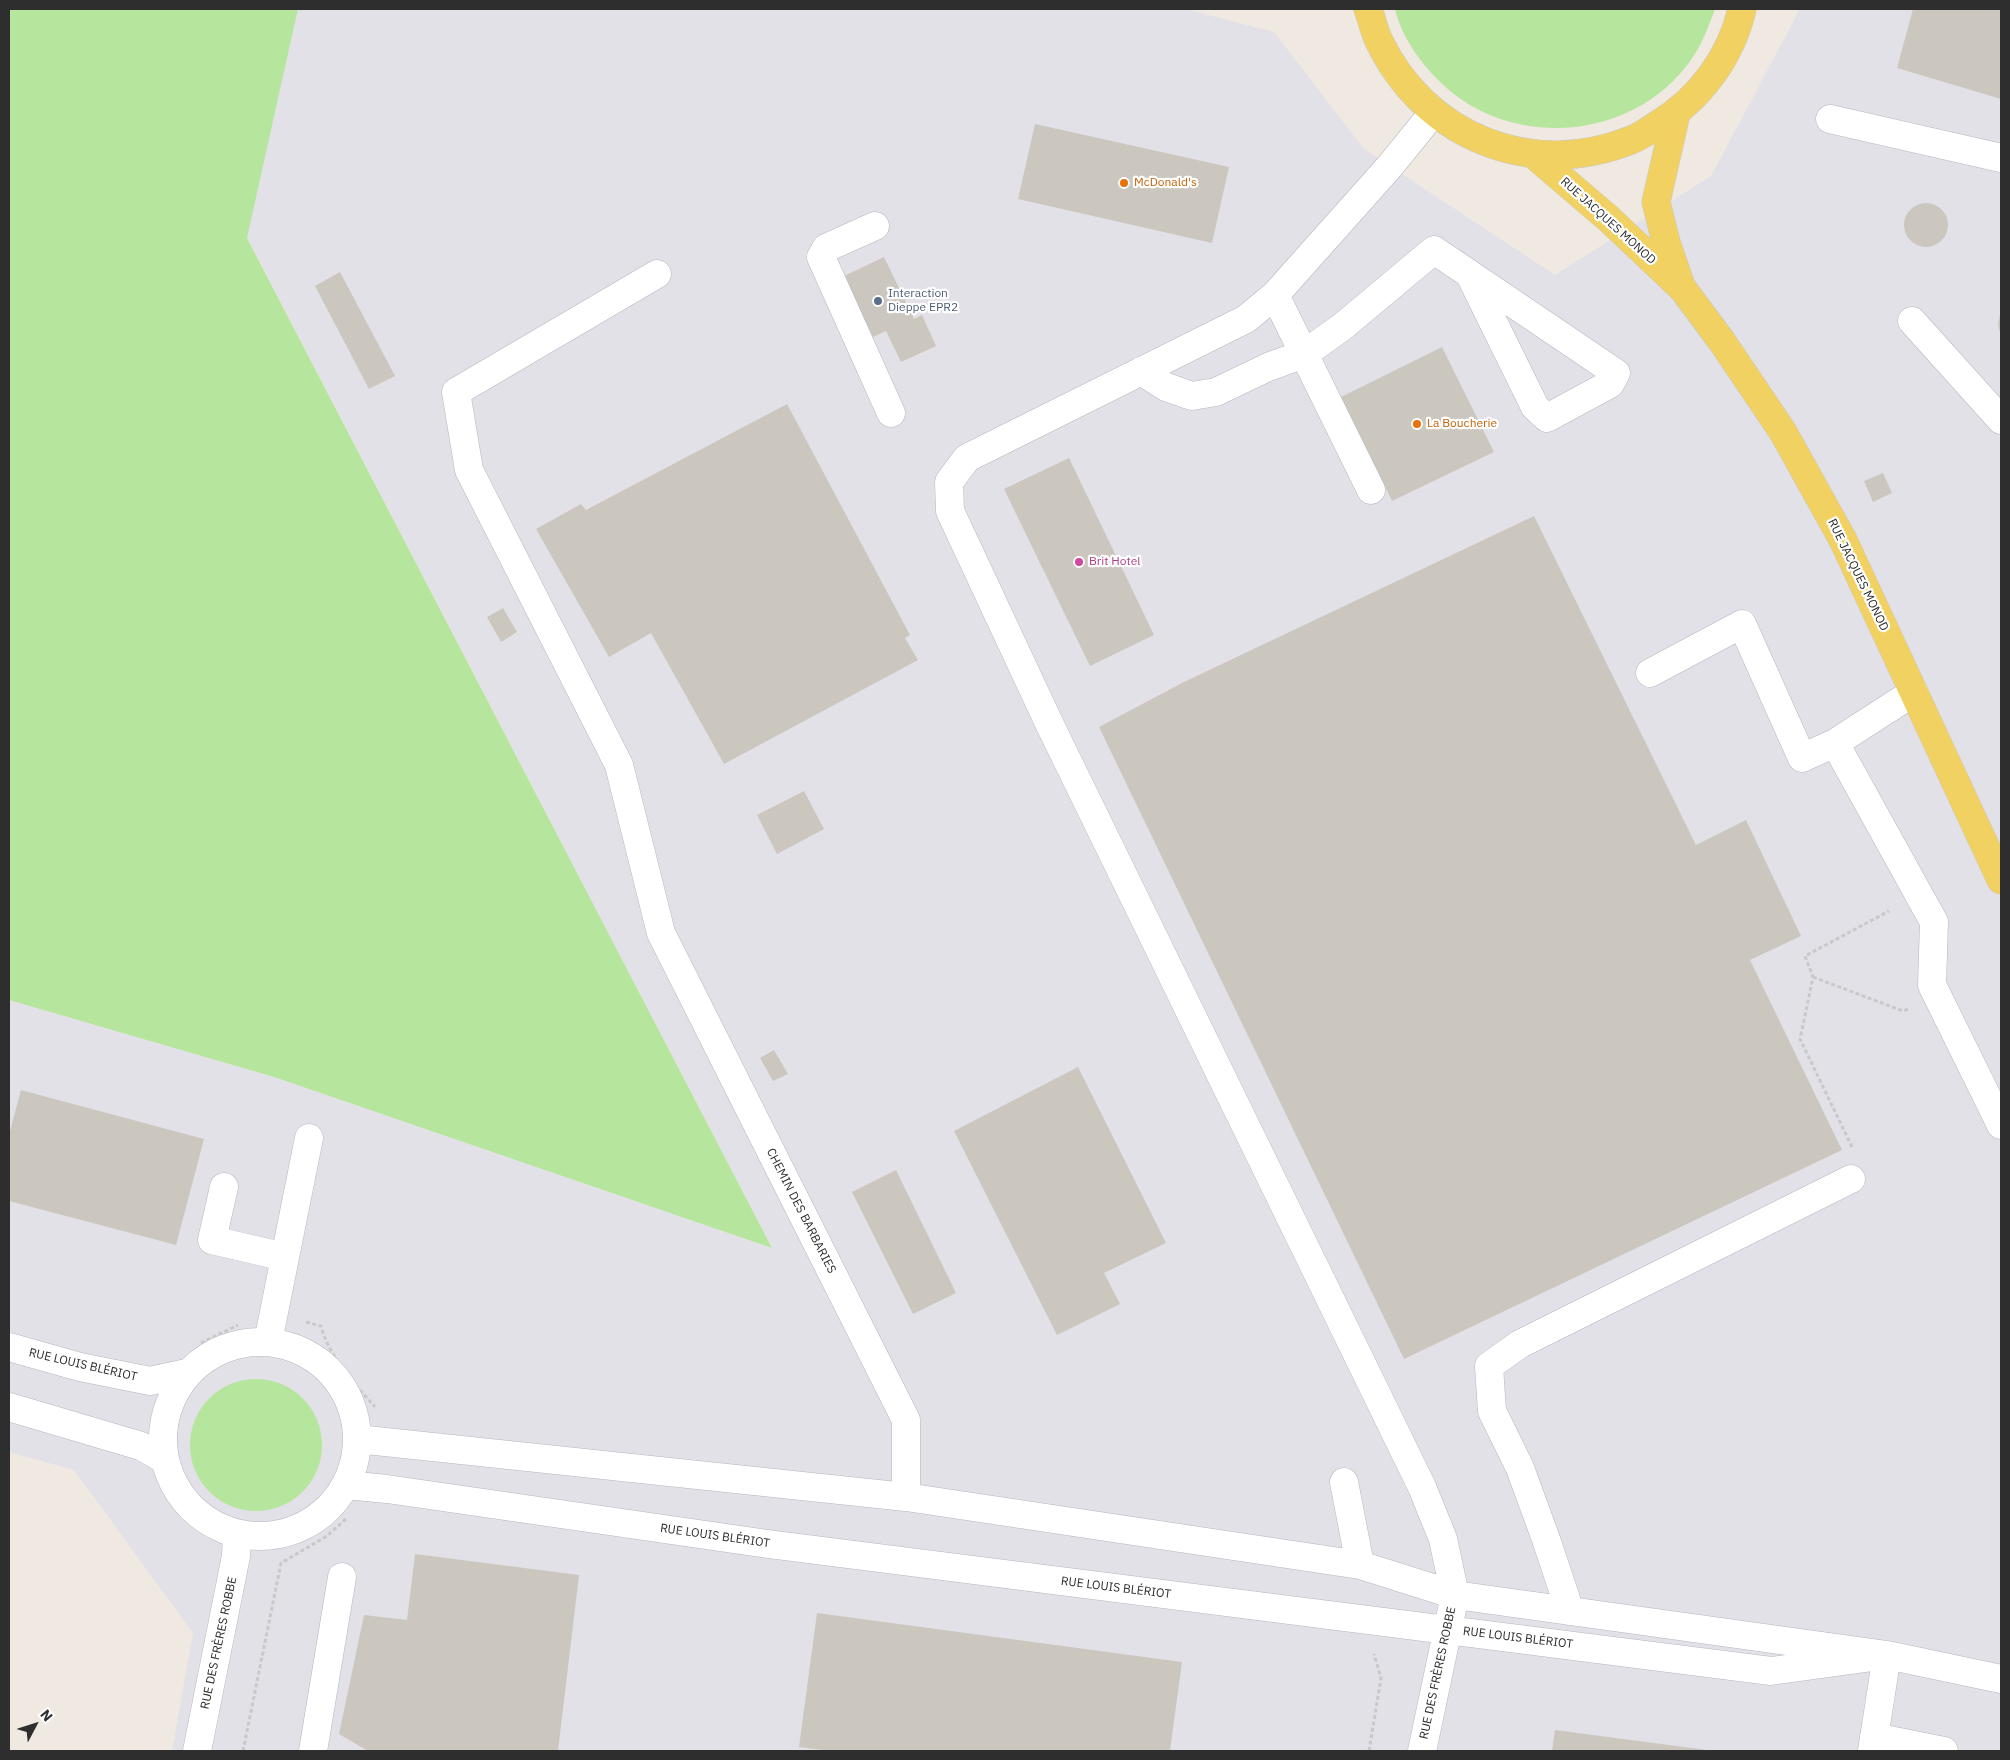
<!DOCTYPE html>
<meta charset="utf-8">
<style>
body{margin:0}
#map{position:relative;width:2010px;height:1760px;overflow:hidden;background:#efe9e1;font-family:"IBM Plex Sans",sans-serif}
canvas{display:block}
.frame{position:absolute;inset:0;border:10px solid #2e2e2e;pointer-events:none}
.north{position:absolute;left:10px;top:1700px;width:50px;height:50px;-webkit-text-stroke:4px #fff;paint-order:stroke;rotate:50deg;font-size:14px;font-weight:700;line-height:20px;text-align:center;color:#2e2e2e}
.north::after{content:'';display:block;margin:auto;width:18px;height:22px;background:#2e2e2e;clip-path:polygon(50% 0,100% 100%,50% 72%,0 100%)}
</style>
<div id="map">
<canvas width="2010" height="1760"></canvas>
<div class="frame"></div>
<div class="north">N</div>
</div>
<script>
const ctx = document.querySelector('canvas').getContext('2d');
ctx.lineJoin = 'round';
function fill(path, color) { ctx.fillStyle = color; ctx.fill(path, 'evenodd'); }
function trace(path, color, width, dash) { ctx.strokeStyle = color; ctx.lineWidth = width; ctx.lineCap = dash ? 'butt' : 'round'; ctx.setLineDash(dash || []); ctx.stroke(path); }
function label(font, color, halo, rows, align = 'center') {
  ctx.font = font + ' "IBM Plex Sans",sans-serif'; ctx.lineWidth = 4.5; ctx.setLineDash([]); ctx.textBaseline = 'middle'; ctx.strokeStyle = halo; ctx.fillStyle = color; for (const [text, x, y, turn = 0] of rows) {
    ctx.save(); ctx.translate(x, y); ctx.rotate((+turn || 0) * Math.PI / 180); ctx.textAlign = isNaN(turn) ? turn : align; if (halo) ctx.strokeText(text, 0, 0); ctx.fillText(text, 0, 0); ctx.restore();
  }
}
fill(new Path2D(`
 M 298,9 L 1185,9 L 1274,32 L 1364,149 L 1555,275 L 1711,176 L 1800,9 L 2001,9 L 2001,1751 L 172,1751 L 193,1633 L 74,1470 L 9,1452 L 9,1000 L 274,1077 L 772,1248 L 247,237 Z`), '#e3e1e8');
fill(new Path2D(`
 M 9,9 L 298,9 L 247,238 L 772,1248 L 274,1077 L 9,1000 Z
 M 1395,9 L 1715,9 C 1709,25 1703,42 1693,57 C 1636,142 1509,152 1438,80 C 1419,61 1401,35 1395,9 Z
 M190 1445a66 66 0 1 1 132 0a66 66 0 1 1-132 0Z`), '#b6e59e');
fill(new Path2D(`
 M 1913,9 L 2001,9 L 2001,99 L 1897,68 Z
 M 1035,124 L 1229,167 L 1212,243 L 1018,199 Z
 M1904 225a22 22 0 1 1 44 0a22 22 0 1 1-44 0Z
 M 884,257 L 914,319 L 922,315 L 936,346 L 901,362 L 886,331 L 873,337 L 844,276 Z
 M 340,272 L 395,376 L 369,389 L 315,286 Z
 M 2001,310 L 2001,337 L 1998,324 Z
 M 1442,347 L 1494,452 L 1392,501 L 1341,397 Z
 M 787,404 L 910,635 L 905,638 L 918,660 L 724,764 L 651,633 L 609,657 L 536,529 L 581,504 L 586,510 Z
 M 1069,458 L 1154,635 L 1090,666 L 1004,489 Z
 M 1883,473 L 1892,493 L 1873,502 L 1864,481 Z
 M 1534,516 L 1696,845 L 1746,820 L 1801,936 L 1750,960 L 1842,1150 L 1404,1359 L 1099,727 L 1184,682 Z
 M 503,608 L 517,632 L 501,642 L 487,617 Z
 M 804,791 L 824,829 L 777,854 L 757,815 Z
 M 774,1050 L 788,1074 L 773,1081 L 760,1058 Z
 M 1078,1067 L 1166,1243 L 1104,1273 L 1120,1304 L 1057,1335 L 954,1131 Z
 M 21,1090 L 204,1139 L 176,1245 L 9,1201 L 9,1135 Z
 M 896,1170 L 956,1293 L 913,1314 L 852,1192 Z
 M 415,1554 L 579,1575 L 558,1751 L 368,1751 L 339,1734 L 364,1615 L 407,1620 Z
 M 817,1613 L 1182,1662 L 1170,1751 L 831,1751 L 799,1747 Z
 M 1555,1730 L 1707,1750 L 1707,1751 L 1552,1751 Z`), '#cbc7bf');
const minor = new Path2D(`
 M 1830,119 L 2001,158
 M 875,226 L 826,248 L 821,257 L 891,413
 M 657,274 L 456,392 L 469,470 L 619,765 L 661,933 L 906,1420 L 906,1497
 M 1275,295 L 1371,490
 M 1912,321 L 2001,420
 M 1141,371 L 1166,387 L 1192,396 L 1216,392 L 1268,367 L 1304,354 L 1342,327 L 1434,250 L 1616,373 L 1610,384 L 1547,418 L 1535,407 L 1470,275
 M 1650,673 L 1742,624 L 1802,758 L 1835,743
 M 1914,692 L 1835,743 L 1934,922 L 1932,985 L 2001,1125
 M 224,1187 L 212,1240 L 285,1257
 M 268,1342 L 309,1138
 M163 1439a97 97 0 1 1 194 0a97 97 0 1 1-194 0Z
 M 9,1347 L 80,1367 L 150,1381 L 187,1373
 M 9,1407 L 141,1446 L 164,1459
 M 357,1439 L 906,1497 L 1360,1565 L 1455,1595 L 1887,1655 L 2001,1679
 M 1344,1482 L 1360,1565
 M 346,1485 L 387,1489 L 768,1544 L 1771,1671 L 1887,1655 L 1872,1751
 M 1570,1611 L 1547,1542 L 1520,1468 L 1492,1411 L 1489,1366 L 1520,1344 L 1851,1179
 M 1874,1737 L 1944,1751
 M 197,1751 L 236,1556 L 237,1534
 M 313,1751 L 342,1577
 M 1422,1751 L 1455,1595 L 1443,1539 L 1422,1487 L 1049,723 L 950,511 L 949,482 L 967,458 L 1246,319 L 1275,295 L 1390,166 L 1433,113`);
const major = new Path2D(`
 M 1368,9 C 1372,19 1374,31 1379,41 C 1425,137 1532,180 1631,140 C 1640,137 1649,130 1657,125 C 1700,99 1731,57 1742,9
 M 1676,114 L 1656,202 L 1666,242 L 1681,286
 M 1533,154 L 1609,219 L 1683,289 L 1723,343 L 1783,432 L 1843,540 L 2001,880`);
trace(minor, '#b4b7c1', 29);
trace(major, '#c9c9c9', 29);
trace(new Path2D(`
 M 1813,977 L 1903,1011 L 1908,1009
 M 1852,1147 L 1800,1039 L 1813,977 L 1805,956 L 1889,911
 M 306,1322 L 321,1326 C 329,1357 354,1383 375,1407
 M 201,1343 L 238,1325
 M 243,1751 L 281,1563 L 327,1536 L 347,1518
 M 1369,1751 L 1381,1678 L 1374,1654`), '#c9c9c9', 3, [4, 2.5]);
trace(minor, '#fff', 28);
trace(major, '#f2d163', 28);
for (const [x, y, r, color] of [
 [1124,183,5,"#e8710a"],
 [878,301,5,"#5c6f8a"],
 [1417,424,5,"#e8710a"],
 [1079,562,5,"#d1479c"]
]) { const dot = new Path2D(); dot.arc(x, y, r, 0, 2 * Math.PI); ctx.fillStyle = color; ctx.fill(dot); trace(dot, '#fff', 2); }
label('12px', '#c56008', '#fff', [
 ["McDonald's",1134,183],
 ["La Boucherie",1427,424]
], 'left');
label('12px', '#2e2e2e', '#fff', [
 ["RUE JACQUES MONOD",1608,221,42],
 ["RUE JACQUES MONOD",1858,575,64],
 ["CHEMIN DES BARBARIES",801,1211,63],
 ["RUE LOUIS BLÉRIOT",83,1365,13],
 ["RUE LOUIS BLÉRIOT",715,1536,8],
 ["RUE LOUIS BLÉRIOT",1116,1588,7],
 ["RUE LOUIS BLÉRIOT",1518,1638,7],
 ["RUE DES FRÈRES ROBBE",219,1643,-78],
 ["RUE DES FRÈRES ROBBE",1438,1673,-78]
]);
label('12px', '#4e5e75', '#fff', [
 ["Interaction",888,294],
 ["Dieppe EPR2",888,308]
], 'left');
label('12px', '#b23c85', '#fff', [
 ["Brit Hotel",1089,562]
], 'left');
</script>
